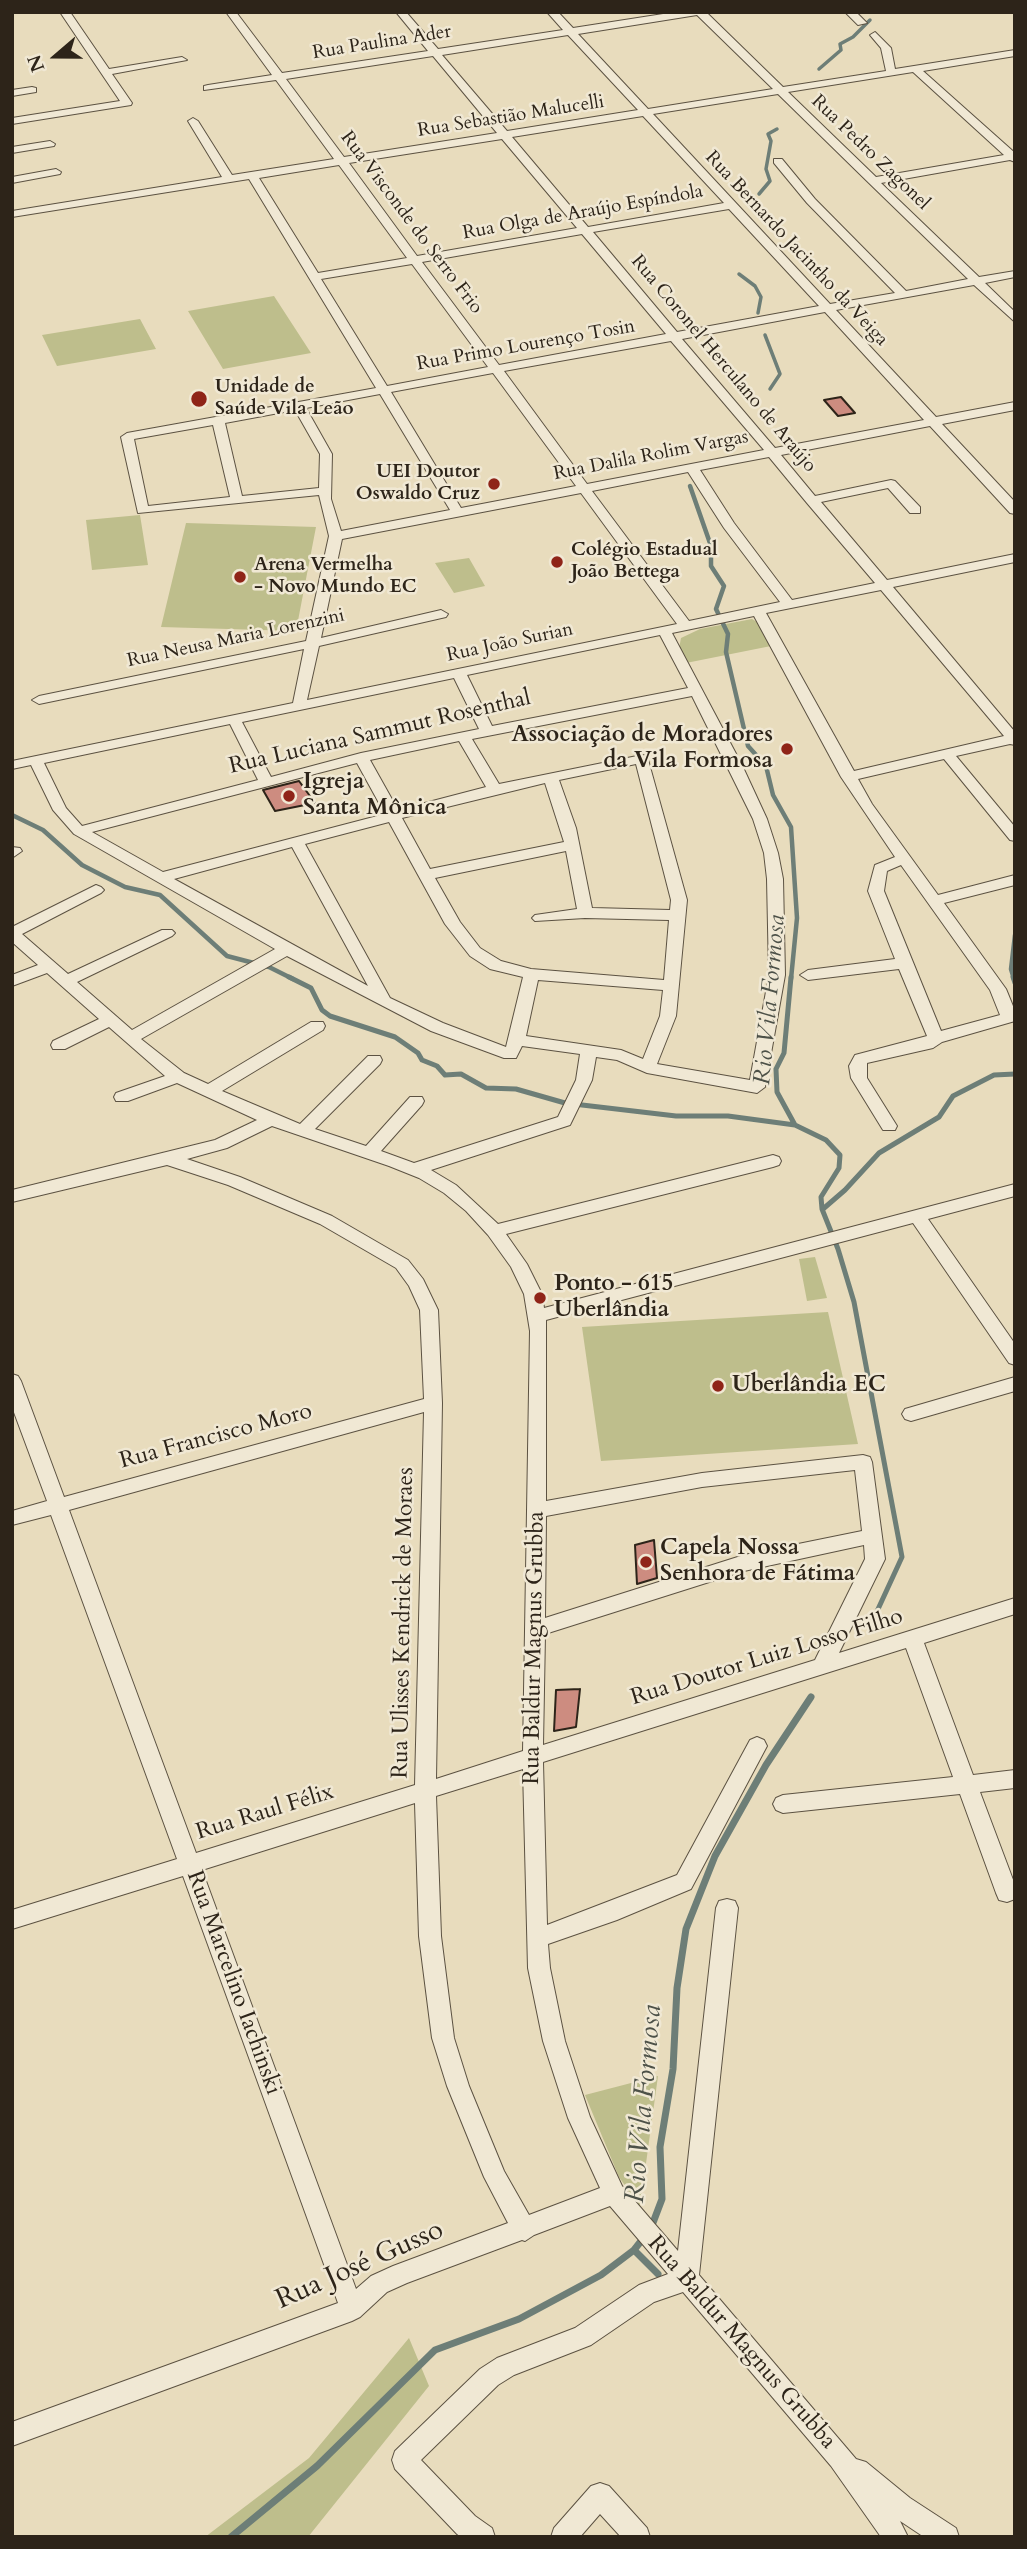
<!DOCTYPE html>
<meta charset="utf-8">
<style>
body{margin:0}
#map{position:relative;width:1027px;height:2549px;overflow:hidden;background:#e8dcbd;font-family:Cardo,serif}
canvas{display:block}
.frame{position:absolute;inset:0;border:14px solid #2d2419;pointer-events:none}
.north{position:absolute;left:21px;top:21px;width:70px;height:70px;-webkit-text-stroke:5px #f0e8d4;paint-order:stroke;rotate:250deg;font-size:19px;font-weight:700;line-height:28px;text-align:center;color:#2d2419}
.north::after{content:'';display:block;margin:auto;width:24px;height:32px;background:#2d2419;clip-path:polygon(50% 0,100% 100%,50% 72%,0 100%)}
</style>
<div id="map">
<canvas width="1027" height="2549"></canvas>
<div class="frame"></div>
<div class="north">N</div>
</div>
<script>
const ctx = document.querySelector('canvas').getContext('2d');
ctx.lineJoin = 'round';
function fill(path, color) { ctx.fillStyle = color; ctx.fill(path, 'evenodd'); }
const toPath = rows => new Path2D(rows.map(r => 'M' + r).join(''));
function stroke(path, color, width, dash) { ctx.strokeStyle = color; ctx.lineWidth = width; ctx.lineCap = dash ? 'butt' : 'round'; ctx.setLineDash(dash || []); ctx.stroke(path); }
function label(font, color, halo, rows, align = 'center') {
  ctx.font = font + ' Cardo,serif'; ctx.lineWidth = 5; ctx.setLineDash([]); ctx.textBaseline = 'middle'; ctx.strokeStyle = halo; ctx.fillStyle = color; for (const [text, x, y, turn = 0] of rows) {
    ctx.save(); ctx.translate(x, y); ctx.rotate((+turn || 0) * Math.PI / 180); ctx.textAlign = isNaN(turn) ? turn : align; if (halo) ctx.strokeText(text, 0, 0); ctx.fillText(text, 0, 0); ctx.restore();
  }
}
fill(toPath([
 [274,296,311,353,223,369,188,311],
 [140,319,156,349,57,366,42,335],
 [140,515,148,565,92,570,86,520],
 [186,523,316,527,296,631,161,627],
 [469,558,485,586,454,593,435,563],
 [752,619,757,622,771,646,686,663,679,649,681,638,700,629],
 [815,1257,827,1298,807,1301,799,1259],
 [828,1312,858,1444,601,1461,582,1327],
 [658,2076,640,2207,619,2177,585,2095],
 [409,2338,429,2386,308,2537,205,2537,309,2458]
]), '#bebe8c');
stroke(toPath([
 [819,69,841,50,840,44,853,37,870,20],
 [759,194,770,181,766,169,771,141,768,134,777,129],
 [739,274,755,286,761,297,758,313],
 [765,335,780,374,770,389]
]), '#6d7e77', 3.5);
stroke(toPath([
 [690,486,711,546,711,566,724,586,716,609,728,634,726,652,748,746,766,766,773,795,791,827,797,918,791,979],
 [12,815,43,830,82,865,125,887,160,895,227,956,269,967,293,979],
 [1014,979,1011,969,1015,935]
]), '#6d7e77', 4.5);
stroke(toPath([
 [289,977,311,988,322,1010,330,1016,395,1037,418,1053,422,1060,437,1066,445,1075,461,1074,486,1088,516,1089,565,1103,676,1116,728,1116,795,1125],
 [791,977,784,1053,776,1069,777,1092,795,1125,826,1140,840,1155,839,1168,821,1197,822,1209,838,1249,854,1302,902,1557,873,1620],
 [1013,977,1015,983],
 [823,1209,845,1190,879,1153,939,1117,953,1096,994,1075,1015,1074]
]), '#6d7e77', 5);
stroke(toPath([
 [651,2228,662,2199,660,2147,673,2069,677,1988,686,1929,715,1856,766,1765,811,1697],
 [634,2250,658,2274],
 [231,2537,317,2466,435,2350,519,2319,601,2275,634,2250,645,2236]
]), '#6d7e77', 7);
const building = toPath([
 [841,397,855,413,838,416,824,400,841,397],
 [299,781,315,803,275,811,263,790,299,781],
 [654,1540,657,1578,637,1584,635,1545,654,1540],
 [580,1689,576,1727,554,1731,556,1690,580,1689]
]);
fill(building, '#cd8c80');
stroke(building, '#2d2419', 2);
const minor = toPath([
 [60,12,70,12,109,69,182,57,187,60,112,74,132,103,131,105,12,124,12,118,120,101,60,12],
 [226,12,236,12,282,73,428,51,396,12,406,12,438,49,563,30,547,12,558,12,573,28,676,12,706,12,783,87,886,71,881,48,870,35,875,32,891,48,895,69,1015,50,1015,56,923,71,1015,153,1015,162,1010,160,881,183,979,277,1015,271,1015,277,985,283,1015,312,1015,322,974,285,836,310,936,417,1015,402,1015,410,942,424,1015,502,1015,514,1010,513,930,426,781,455,815,496,891,480,895,481,920,507,920,513,910,513,888,488,821,502,887,580,1015,554,1015,562,893,587,1015,732,1015,745,1010,744,956,756,1015,827,1015,841,1010,840,944,759,858,779,872,804,938,895,1015,875,1015,885,944,903,1006,989,1015,1011,1015,1021,942,1042,933,1048,867,1063,867,1078,897,1126,895,1130,883,1130,851,1078,849,1066,855,1055,927,1036,899,969,808,980,800,975,808,970,895,959,868,891,875,865,895,857,841,777,754,616,672,633,742,765,767,819,778,853,783,879,785,975,765,1087,757,1093,647,1073,617,1060,596,1057,592,1080,570,1125,431,1170,456,1185,498,1224,773,1155,779,1157,781,1161,779,1165,773,1167,506,1234,527,1264,542,1294,544,1308,1015,1184,1015,1196,928,1219,1015,1344,1015,1365,1009,1363,913,1223,546,1320,546,1501,702,1473,863,1455,870,1457,872,1462,885,1559,839,1653,1015,1598,1015,1614,924,1643,973,1775,1015,1770,1015,1788,980,1792,1015,1885,1015,1899,1007,1902,999,1900,996,1893,960,1794,783,1813,776,1810,773,1804,776,1798,783,1795,953,1777,906,1648,543,1762,547,1925,677,1875,750,1740,757,1737,764,1740,767,1746,691,1889,617,1920,548,1944,550,1968,565,2041,590,2117,622,2186,678,2251,716,1908,719,1901,727,1899,735,1901,738,1908,699,2275,856,2459,866,2462,910,2498,956,2528,959,2537,924,2537,900,2521,908,2537,881,2537,831,2466,683,2292,654,2302,591,2345,514,2375,498,2385,421,2460,475,2516,492,2528,495,2537,461,2537,457,2534,395,2469,392,2460,395,2451,480,2369,497,2358,575,2328,639,2285,668,2274,610,2206,534,2235,525,2241,522,2240,407,2283,387,2292,360,2317,352,2321,12,2446,12,2422,338,2303,183,1876,12,1929,12,1910,177,1859,51,1515,12,1525,12,1511,47,1501,12,1407,12,1374,18,1376,21,1381,64,1497,424,1399,420,1310,409,1286,396,1268,320,1224,228,1185,167,1165,12,1202,12,1190,215,1140,257,1120,177,1083,128,1101,116,1101,114,1097,116,1093,165,1076,109,1027,65,1049,53,1049,51,1045,53,1041,99,1019,47,973,12,986,12,975,38,965,12,942,12,927,96,885,101,887,104,890,101,893,22,934,68,974,162,930,172,930,175,933,172,936,77,982,132,1030,275,949,74,834,53,810,31,765,12,769,12,761,293,703,304,649,39,704,32,700,39,696,306,641,329,536,319,495,138,513,121,437,127,433,376,388,249,179,12,217,12,211,222,177,188,121,193,118,198,121,232,175,334,159,276,80,204,90,204,86,208,85,272,75,226,12],
 [697,15,773,89,648,109,578,34,697,15],
 [568,35,638,110,507,131,442,55,568,35],
 [433,56,497,133,344,157,286,79,433,56],
 [913,72,1004,155,876,177,788,92,913,72],
 [778,94,869,183,968,279,906,291,815,199,782,159,774,159,774,163,807,203,895,293,830,304,653,114,778,94],
 [643,116,724,203,588,227,512,137,643,116],
 [502,139,577,228,417,256,349,163,502,139],
 [339,165,407,258,318,273,259,178,339,165],
 [729,209,819,306,677,332,593,232,729,209],
 [582,234,666,334,499,365,422,262,582,234],
 [412,264,488,367,387,386,321,279,412,264],
 [825,312,924,420,775,448,682,339,825,312],
 [671,341,764,450,587,484,504,371,671,341],
 [493,373,576,486,461,508,391,392,493,373],
 [380,394,450,510,341,531,331,499,332,454,306,408,380,394],
 [295,410,320,454,319,488,242,496,225,423,295,410],
 [213,425,230,497,148,506,134,439,213,425],
 [769,457,807,503,875,583,792,600,734,523,700,470,769,457],
 [688,472,724,528,780,602,689,621,592,491,688,472],
 [581,493,677,624,307,700,319,646,446,617,448,614,441,610,321,638,342,539,581,493],
 [881,590,1004,736,854,771,766,613,881,590],
 [660,635,688,688,492,726,467,675,660,635],
 [454,678,479,729,361,753,271,777,242,722,454,678],
 [692,696,753,819,764,853,767,879,769,975,750,1080,657,1064,676,1016,687,900,647,756,642,755,499,784,472,739,692,696],
 [230,724,258,780,82,826,66,808,44,763,230,724],
 [459,741,486,787,398,810,370,760,459,741],
 [357,763,385,814,163,872,92,832,357,763],
 [636,764,671,900,670,910,592,908,576,828,559,780,636,764],
 [545,783,564,842,430,869,402,818,545,783],
 [389,822,445,924,470,956,490,969,523,977,506,1047,443,1023,390,998,305,844,389,822],
 [292,847,368,986,174,879,292,847],
 [566,851,577,909,535,915,532,918,535,921,585,918,669,920,664,980,531,969,501,961,480,948,460,922,435,878,566,851],
 [901,865,990,990,1000,1015,941,1031,884,891,887,871,901,865],
 [287,956,431,1031,504,1058,516,1058,522,1046,580,1054,576,1080,558,1117,414,1163,381,1151,422,1105,424,1101,422,1097,410,1097,366,1146,315,1129,380,1064,382,1060,380,1056,368,1056,300,1124,222,1091,323,1030,325,1026,323,1022,311,1022,208,1084,184,1073,141,1039,287,956],
 [538,980,663,990,660,1016,643,1059,621,1050,526,1036,538,980],
 [272,1126,389,1166,419,1178,444,1193,466,1211,488,1235,511,1267,524,1294,530,1331,523,1751,436,1779,442,1403,438,1310,423,1279,408,1260,332,1216,240,1177,187,1159,227,1148,272,1126],
 [424,1412,415,1785,196,1853,69,1510,424,1412],
 [855,1470,862,1531,744,1555,545,1618,546,1516,702,1487,855,1470],
 [864,1545,865,1559,815,1660,543,1745,545,1634,744,1571,864,1545],
 [523,1769,528,1968,543,2041,568,2118,600,2188,529,2215,504,2171,469,2086,454,2038,441,1936,436,1796,523,1769],
 [415,1803,419,1936,432,2038,447,2086,484,2177,508,2223,393,2266,371,2276,356,2289,202,1870,415,1803],
 [845,12,856,12,867,23,858,25,845,12],
 [32,87,36,88,36,92,12,96,12,90,32,87],
 [50,141,55,144,54,146,12,153,12,147,50,141],
 [56,169,61,172,60,174,12,183,12,177,56,169],
 [12,847,20,848,22,851,12,858,12,847],
 [1015,1377,1015,1391,911,1421,905,1419,902,1414,905,1409,1015,1377],
 [600,2483,609,2486,647,2528,650,2537,621,2537,600,2514,580,2537,551,2537,554,2528,591,2486,600,2483]
]);
stroke(minor, '#5c5242', 2);
fill(minor, '#f0e8d4');
for (const [x, y, r, color] of [
 [199,399,9,"#8f2418"],
 [494,484,7,"#8f2418"],
 [557,562,7,"#8f2418"],
 [240,577,7,"#8f2418"],
 [787,749,7,"#8f2418"],
 [289,796,7,"#8f2418"],
 [540,1298,7,"#8f2418"],
 [718,1386,7,"#8f2418"],
 [646,1562,7,"#8f2418"]
]) { const dot = new Path2D(); dot.arc(x, y, r, 0, 2 * Math.PI); ctx.fillStyle = color; ctx.fill(dot); stroke(dot, '#f0e8d4', 2.5); }
label('19px', '#2d2419', '#f0e8d4', [
 ["Rua Paulina Ader",382,43,-9],
 ["Rua Sebastião Malucelli",511,117,-9],
 ["Rua Pedro Zagonel",870,153,44],
 ["Rua Olga de Araújo Espíndola",583,213,-10],
 ["Rua Visconde do Serro Frio",411,223,53],
 ["Rua Bernardo Jacintho da Veiga",796,249,47],
 ["Rua Primo Lourenço Tosin",526,346,-10],
 ["Rua Coronel Herculano de Araújo",723,364,50],
 ["Rua Dalila Rolim Vargas",651,456,-11],
 ["Rua Neusa Maria Lorenzini",236,639,-12],
 ["Rua João Surian",510,643,-12]
]);
label('bold 19px', '#2d2419', '#f0e8d4', [
 ["Unidade de",215,388],
 ["Saúde Vila Leão",215,410],
 ["UEI Doutor",480,473,"right"],
 ["Oswaldo Cruz",480,495,"right"],
 ["Colégio Estadual",571,551],
 ["João Bettega",571,573],
 ["Arena Vermelha",254,566],
 ["- Novo Mundo EC",254,588]
], 'left');
label('23px', '#2d2419', '#f0e8d4', [
 ["Rua Luciana Sammut Rosenthal",380,733,-13],
 ["Rua Francisco Moro",216,1437,-15],
 ["Rua Ulisses Kendrick de Moraes",404,1623,-89],
 ["Rua Baldur Magnus Grubba",535,1648,-89],
 ["Rua Doutor Luiz Losso Filho",767,1658,-17],
 ["Rua Raul Félix",265,1813,-17],
 ["Rua Marcelino Iachinski",233,1983,70],
 ["Rua Baldur Magnus Grubba",741,2343,49]
]);
label('bold 23px', '#2d2419', '#f0e8d4', [
 ["Associação de Moradores",773,736,"right"],
 ["da Vila Formosa",773,762,"right"],
 ["Igreja",303,783],
 ["Santa Mônica",303,809],
 ["Ponto - 615",554,1285],
 ["Uberlândia",554,1311],
 ["Uberlândia EC",732,1386],
 ["Capela Nossa",660,1549],
 ["Senhora de Fátima",660,1575]
], 'left');
label('italic 24px', '#4d5148', '#f0e8d4', [
 ["Rio Vila Formosa",771,1000,-85]
]);
label('italic 28px', '#4d5148', '#f0e8d4', [
 ["Rio Vila Formosa",645,2104,-85]
]);
label('28px', '#2d2419', '#f0e8d4', [
 ["Rua José Gusso",360,2266,-24]
]);
</script>
